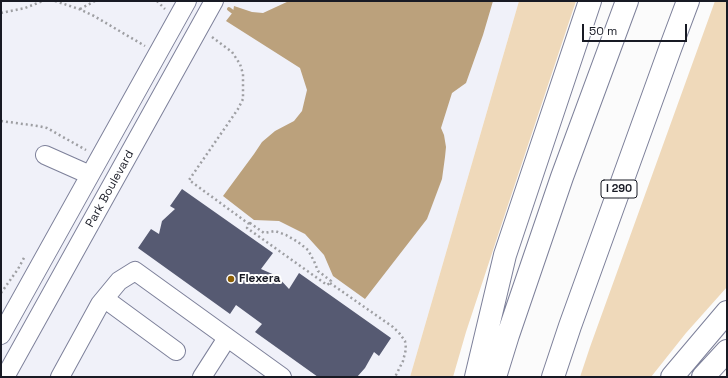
<!DOCTYPE html>
<style>
body{margin:0}
#map{position:relative;width:728px;height:378px;overflow:hidden;background:#fbfbfb;font-family:"Space Grotesk",sans-serif}
canvas{display:block}
.frame{position:absolute;inset:0;border:2px solid #181a24;pointer-events:none}
.scale{position:absolute;left:582px;top:24px;width:105px;height:18px;box-sizing:border-box;border:2px solid #181a24;border-top:0;padding-left:5px;font-size:12px;line-height:14px;white-space:nowrap;color:#181a24;-webkit-text-stroke:3px #fff;paint-order:stroke}
</style>
<div id="map">
<canvas width="728" height="378"></canvas>
<div class="frame"></div>
<div class="scale">50 m</div>
</div>
<script>
const ctx = document.querySelector('canvas').getContext('2d');
ctx.lineJoin = 'round';
function fill(path, color) { ctx.fillStyle = color; ctx.fill(path, 'evenodd'); }
const toPath = rows => new Path2D(rows.map(r => 'M' + r).join(''));
function stroke(path, color, width, dash) { ctx.strokeStyle = color; ctx.lineWidth = width; ctx.lineCap = dash ? 'butt' : 'round'; ctx.setLineDash(dash || []); ctx.stroke(path); }
function label(font, color, halo, rows, align = 'center') {
  ctx.font = font + ' "Space Grotesk",sans-serif'; ctx.lineWidth = 4; ctx.setLineDash([]); ctx.textBaseline = 'middle'; ctx.strokeStyle = halo; ctx.fillStyle = color; for (const [text, x, y, turn = 0] of rows) {
    ctx.save(); ctx.translate(x, y); ctx.rotate((+turn || 0) * Math.PI / 180); ctx.textAlign = isNaN(turn) ? turn : align; if (halo) ctx.strokeText(text, 0, 0); ctx.fillText(text, 0, 0); ctx.restore();
  }
}
fill(toPath([
 [1,1,519,1,410,377,1,377]
]), '#f0f1f9');
fill(toPath([
 [519,1,576,1,501,226,466,332,453,377,410,377],
 [715,1,727,1,727,287,686,333,651,377,580,377,590,347]
]), '#efd9ba');
fill(toPath([
 [289,1,493,1,483,35,466,83,452,93,441,128,444,135,446,147,445,157,442,179,427,219,365,299,333,276,324,255,305,234,279,221,254,220,223,196,254,154,262,142,275,131,294,121,302,111,307,90,300,68,226,21,233,12,234,6,252,12,263,13]
]), '#bba17c');
stroke(toPath([
 [229,9,233,12]
]), '#bba17c', 4);
fill(toPath([
 [182,189,273,253,261,269,277,276,289,289,299,273,391,338,379,356,374,352,365,368,357,377,318,377,255,332,262,324,236,305,230,314,138,248,151,229,159,234,162,221,175,209,170,206]
]), '#565a72');
const minor = toPath([
 [45,155,90,175],
 [105,299,176,351],
 [1,335,187,1],
 [5,377,214,1],
 [60,377,100,304,119,281,135,271,282,377],
 [202,377,227,338]
]);
const highway = toPath([
 [476,377,505,255,590,1],
 [495,377,508,335,562,177,627,1],
 [553,377,570,326,670,49,688,1],
 [672,377,727,312],
 [703,377,727,351]
]);
stroke(minor, '#7d809a', 20);
stroke(highway, '#7d809a', 24);
stroke(toPath([
 [55,1,79,9,94,16,145,46],
 [157,1,165,9],
 [80,9,95,1],
 [1,13,25,8,43,1],
 [212,37,232,52,240,64,243,74,243,99,238,109,189,180,249,224,247,228,327,285,330,283,331,281,318,271,314,261,308,250,298,242,286,235,275,231,264,233,250,223,249,224],
 [1,121,38,126,47,128,86,150],
 [330,283,393,327,400,334,405,341,406,349,403,361,395,377],
 [1,293,18,269,25,256]
]), '#9e9fa3', 2.5, [2, 3]);
stroke(minor, '#fff', 18);
stroke(highway, '#fff', 22);
for (const [x, y, r, color] of [
 [231,279,4,"#8d5f05"]
]) { const dot = new Path2D(); dot.arc(x, y, r, 0, 2 * Math.PI); ctx.fillStyle = color; ctx.fill(dot); stroke(dot, '#fff', 1.5); }
for (const [x, y, w] of [
 [619,189,36]
]) { const box = new Path2D(); box.roundRect(x - w / 2, y - 9, w, 18, 3); ctx.fillStyle = '#fff'; ctx.fill(box); stroke(box, '#181a24', 1); }
label('bold 11px', '#181a24', null, [
 ["I 290",619,189]
]);
label('12px', '#181a24', '#fff', [
 ["Park Boulevard",110,189,-61]
]);
label('bold 12px', '#181a24', '#fff', [
 ["Flexera",239,279]
], 'left');
</script>
